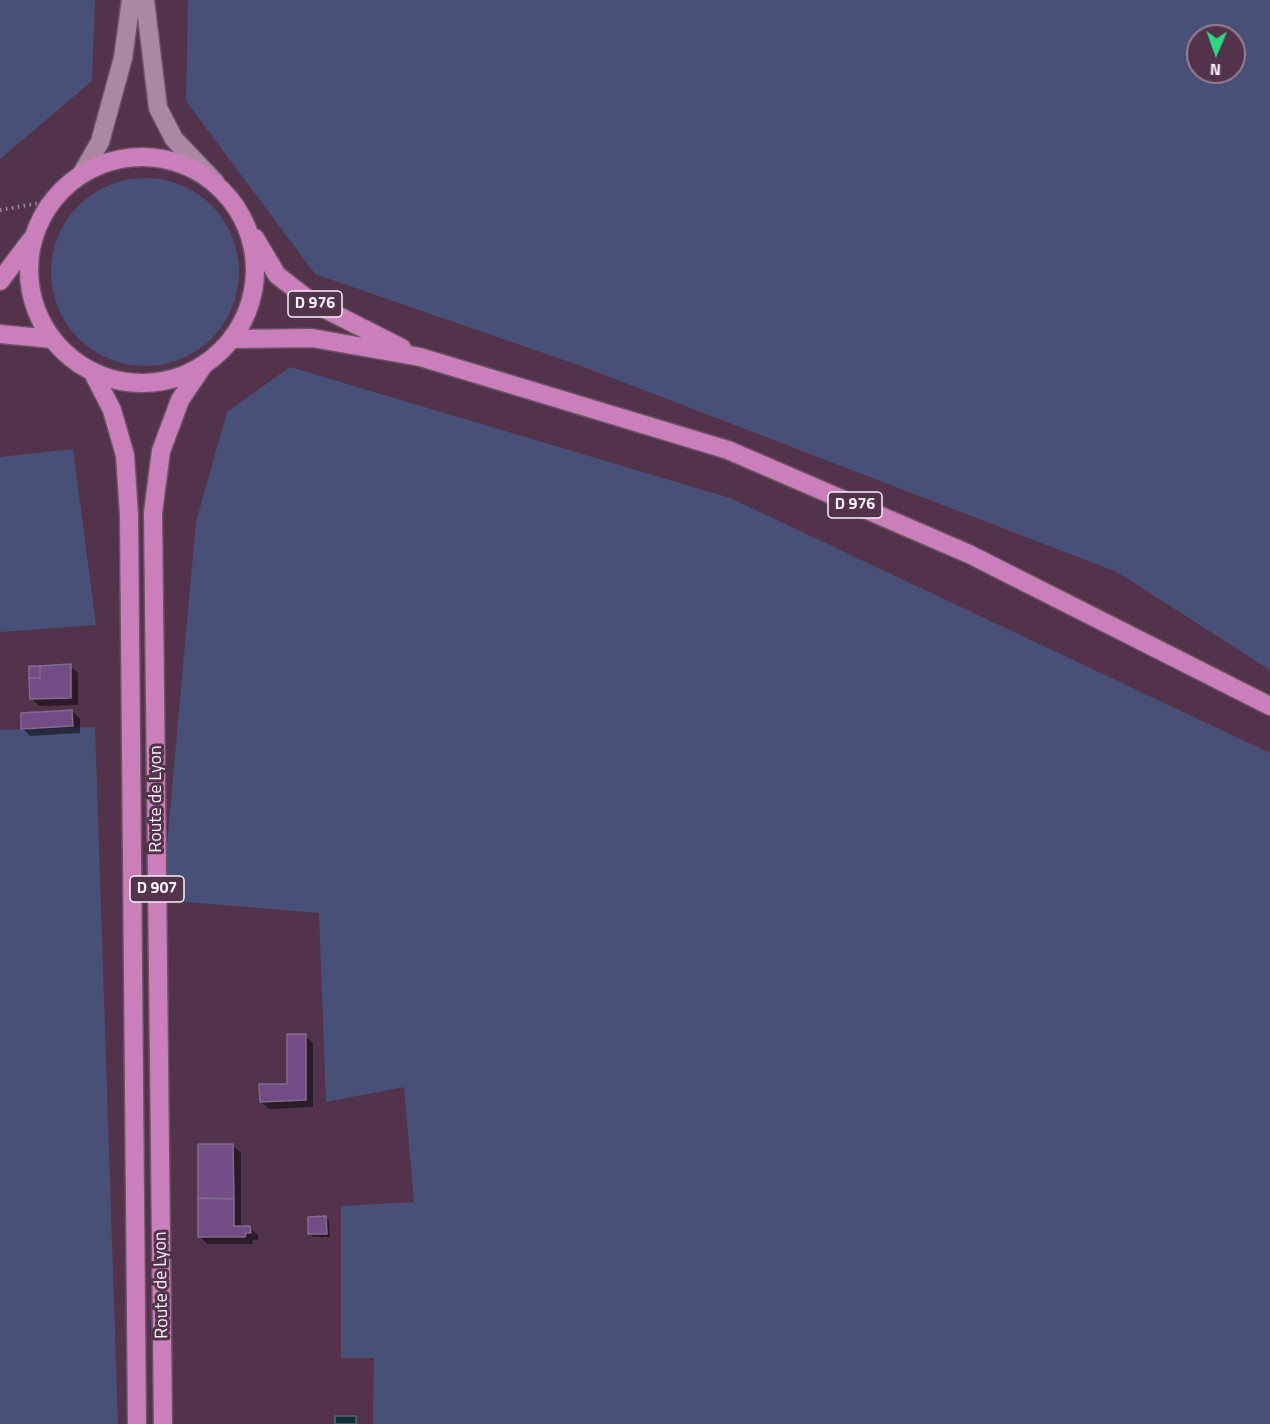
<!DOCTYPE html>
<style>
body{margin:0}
#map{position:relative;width:1270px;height:1424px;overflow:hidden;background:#53334c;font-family:"Titillium Web",sans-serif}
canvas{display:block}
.north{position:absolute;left:1186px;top:24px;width:60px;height:60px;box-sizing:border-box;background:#53334c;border:2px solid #977f91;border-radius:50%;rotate:182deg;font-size:16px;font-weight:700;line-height:24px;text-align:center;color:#fcf0f9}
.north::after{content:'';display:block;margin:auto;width:21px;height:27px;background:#30d882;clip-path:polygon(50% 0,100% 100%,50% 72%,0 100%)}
</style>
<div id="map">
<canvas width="1270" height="1424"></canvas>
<div class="north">N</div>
</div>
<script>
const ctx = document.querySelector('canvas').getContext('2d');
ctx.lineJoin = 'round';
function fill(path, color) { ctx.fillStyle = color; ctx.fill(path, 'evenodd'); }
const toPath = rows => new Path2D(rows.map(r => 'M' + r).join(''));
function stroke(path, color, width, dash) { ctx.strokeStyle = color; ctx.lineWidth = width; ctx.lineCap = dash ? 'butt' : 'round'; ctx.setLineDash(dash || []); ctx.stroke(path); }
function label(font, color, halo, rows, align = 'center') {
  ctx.font = font + ' "Titillium Web",sans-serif'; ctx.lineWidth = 6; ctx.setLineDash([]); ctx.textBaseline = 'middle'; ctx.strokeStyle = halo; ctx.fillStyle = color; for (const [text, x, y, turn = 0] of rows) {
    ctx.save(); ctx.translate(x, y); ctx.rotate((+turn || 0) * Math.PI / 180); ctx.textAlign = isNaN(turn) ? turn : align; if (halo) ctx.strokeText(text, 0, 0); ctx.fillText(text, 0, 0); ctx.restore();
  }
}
fill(toPath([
 [0,0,95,0,92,81,0,159],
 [188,0,1270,0,1270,670,1117,572,584,367,315,274,186,101],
 [1198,36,1234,36,1234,72,1198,72],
 '51 272a94 94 0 1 1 188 0a94 94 0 1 1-188 0Z',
 [290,367,730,498,1270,753,1270,1424,373,1424,374,1358,341,1358,341,1206,414,1202,404,1087,326,1102,319,913,162,900,196,522,227,412],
 [73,449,96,625,0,632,0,457],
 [95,727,118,1424,0,1424,0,730]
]), '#495077');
const water = toPath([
 [335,1416,356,1416,356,1424,335,1424,335,1416]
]);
fill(water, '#0d2e36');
stroke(water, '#556870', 1.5);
fill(toPath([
 [70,666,78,673,78,705,39,706,31,698],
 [72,711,80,719,80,733,30,736,22,728],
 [305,1036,313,1043,313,1107,269,1109,261,1102,289,1085],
 [233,1146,241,1153,241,1228,250,1228,258,1235,258,1240,253,1240,252,1244,207,1244,200,1236],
 [326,1217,329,1221,330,1237,313,1237,310,1234]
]), '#0007');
const building = toPath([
 [71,664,71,698,30,699,29,678,40,678,40,666,71,664],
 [29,666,40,666,40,678,29,678,29,666],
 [72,710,73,726,21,729,21,713,72,710],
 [287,1034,306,1034,306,1100,260,1102,259,1084,287,1084,287,1034],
 [198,1144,233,1144,234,1199,198,1198,198,1144],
 [198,1198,234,1199,234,1226,250,1226,251,1233,246,1233,245,1237,198,1237,198,1198],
 [326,1216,327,1234,308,1234,308,1217,326,1216]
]);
fill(building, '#734b85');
stroke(building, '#836b8f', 1.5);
const minor = toPath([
 [145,0,158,108,174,139,215,182],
 [82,173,100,142,123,58,131,0]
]);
const major = toPath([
 '29 270a113 113 0 1 1 226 0a113 113 0 1 1-226 0Z',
 [255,238,277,275,313,303,402,348],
 [0,281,31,240],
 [0,334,52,339],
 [233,339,312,338,420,357,728,450,969,554,1270,706],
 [93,373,112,410,125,455,129,515,137,1424],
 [163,1424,153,513,161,451,180,400,203,366]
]);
stroke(minor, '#6b5266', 21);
stroke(major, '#6b5266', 21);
stroke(toPath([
 [0,210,51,201]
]), '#9d8698', 4, [1.5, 4.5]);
stroke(minor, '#ac87a3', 18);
stroke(major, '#ca7fba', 18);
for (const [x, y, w] of [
 [315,304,54],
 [855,505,54],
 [157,889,54]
]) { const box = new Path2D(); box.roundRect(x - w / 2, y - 13, w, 26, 4.5); ctx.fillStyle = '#53334c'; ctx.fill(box); stroke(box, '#fcf0f9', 1.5); }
label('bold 16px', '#fcf0f9', null, [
 ["D 976",315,304],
 ["D 976",855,505],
 ["D 907",157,889]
]);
label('18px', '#fcf0f9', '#53334c', [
 ["Route de Lyon",157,799,-90],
 ["Route de Lyon",162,1285,-91]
]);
</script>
